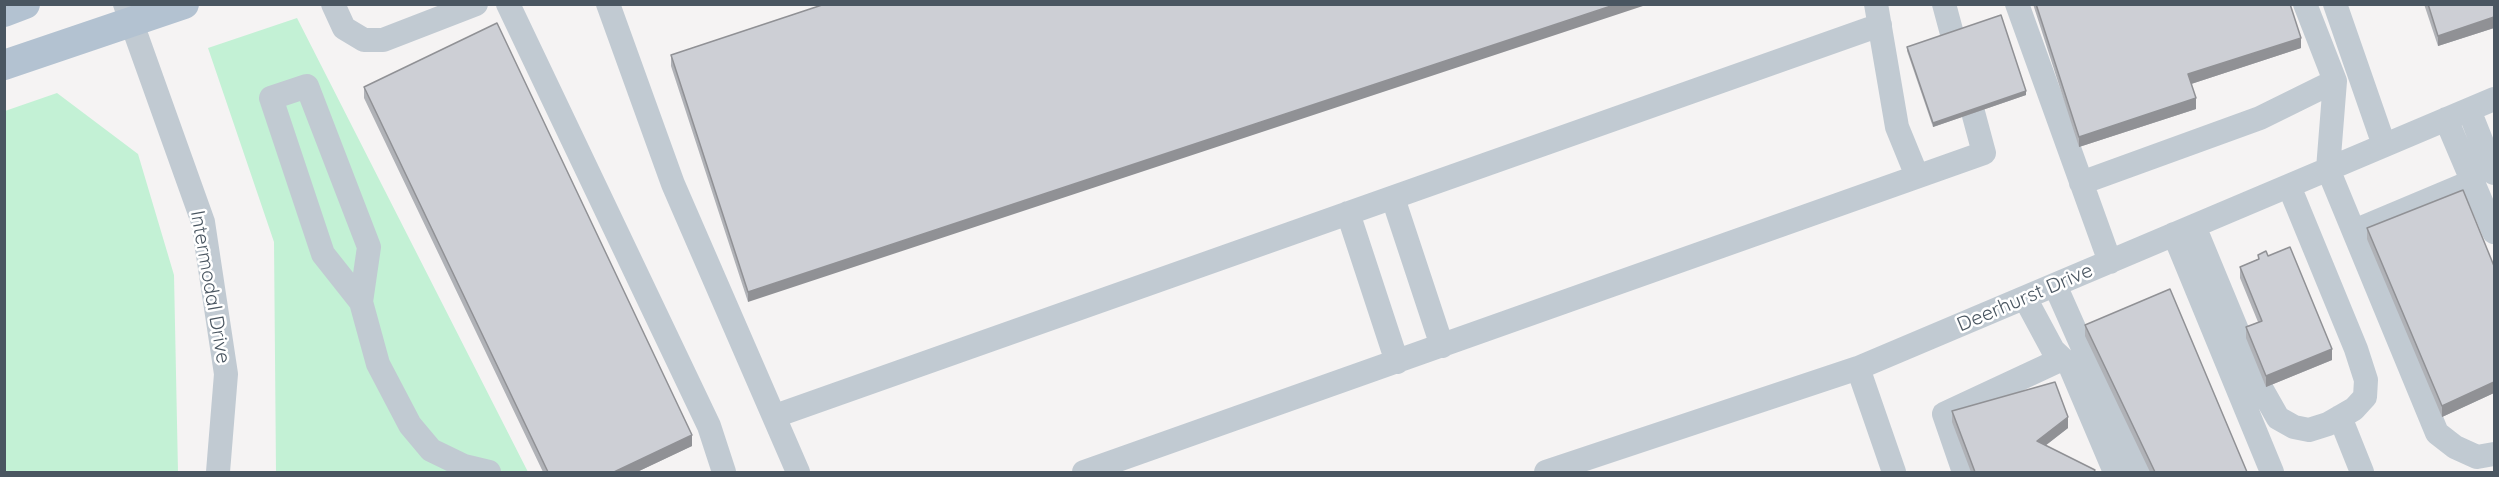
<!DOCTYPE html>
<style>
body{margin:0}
#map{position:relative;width:2499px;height:477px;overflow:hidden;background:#f5f3f3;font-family:Quicksand,sans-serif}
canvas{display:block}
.frame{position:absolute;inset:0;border:6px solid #4a5661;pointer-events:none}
</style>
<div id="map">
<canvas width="2499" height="477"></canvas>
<div class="frame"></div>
</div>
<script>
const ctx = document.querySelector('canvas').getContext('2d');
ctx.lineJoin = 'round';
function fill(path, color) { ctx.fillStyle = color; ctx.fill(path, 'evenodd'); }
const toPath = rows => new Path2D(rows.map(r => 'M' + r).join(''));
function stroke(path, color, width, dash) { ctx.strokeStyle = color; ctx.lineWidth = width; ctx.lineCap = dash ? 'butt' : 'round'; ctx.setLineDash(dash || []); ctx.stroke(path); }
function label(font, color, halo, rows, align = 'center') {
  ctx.font = font + ' Quicksand,sans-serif'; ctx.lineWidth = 5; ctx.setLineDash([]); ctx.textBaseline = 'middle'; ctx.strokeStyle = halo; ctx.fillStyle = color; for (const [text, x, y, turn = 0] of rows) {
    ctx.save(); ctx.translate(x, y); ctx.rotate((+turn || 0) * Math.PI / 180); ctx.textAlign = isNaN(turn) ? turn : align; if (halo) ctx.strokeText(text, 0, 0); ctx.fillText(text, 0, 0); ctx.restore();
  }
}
fill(toPath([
 [297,18,528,472,276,472,274,242,208,48],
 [57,93,138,154,174,275,178,472,5,472,5,111]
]), '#c3f1d5');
stroke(toPath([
 [125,4,203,222,226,374,218,472],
 [333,4,344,28,364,40,383,40,476,4],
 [508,4,709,426,724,472],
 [608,4,673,184,798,472],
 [1876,4,1897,127,1917,176],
 [2017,4,2110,262],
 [2305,4,2335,81,2328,169,2437,433,2455,447,2477,457,2494,454],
 [2335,4,2384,145],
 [2469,110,2494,173],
 [2446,119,2494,232],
 [2081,183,2260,118,2335,81],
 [1393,198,1442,346],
 [1348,213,1397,362],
 [2194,226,2261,388,2278,418,2294,427,2309,430,2328,424,2354,409,2365,397,2366,380,2356,349,2289,186],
 [2354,231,2473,181],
 [2174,234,2272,472],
 [2055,285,2138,472],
 [2025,298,2053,350,2070,366,2115,472],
 [361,302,369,247,307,86,271,98,323,254,361,302,378,364,410,425,431,450,464,466,465,472],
 [1858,368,1894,472],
 [775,416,1880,25],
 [2340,417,2362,472],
 [464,466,489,472],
 [1084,472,1984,153,1944,4],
 [1546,472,1858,368,2494,99],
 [1964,472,1944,414,2062,359]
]), '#c1cad2', 24);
stroke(toPath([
 [4,12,25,4],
 [4,65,184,4]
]), '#b3c2d1', 30);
fill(toPath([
 [825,4,748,302,671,66,671,55],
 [2033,4,2290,4,2301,48,2191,84,2196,109,2079,147],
 [2424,4,2494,4,2494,28,2438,46],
 [1907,47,2026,95,1933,127,1907,51],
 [364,87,692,446,637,472,543,472,364,98],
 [2367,228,2494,266,2494,393,2442,417,2367,239],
 [2258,255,2268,256,2332,360,2266,387,2246,338,2246,327,2258,322,2240,278,2240,267,2258,259],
 [2085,325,2247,472,2150,472,2085,336],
 [1952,411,2068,428,2045,446,2095,472,1971,472,1952,422]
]), '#b0b2b7');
fill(toPath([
 [1617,4,1649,4,748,302,748,292],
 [2494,17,2494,28,2438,46,2438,36],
 [2301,38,2301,48,2188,85,2188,74],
 [2026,91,2026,95,1933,127,1933,123],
 [2196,98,2196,109,2079,147,2079,137],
 [2332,349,2332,360,2266,387,2266,376],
 [2494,382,2494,393,2442,417,2442,406],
 [2068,417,2068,428,2037,452,2037,441],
 [692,435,692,446,637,472,614,472]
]), '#909195');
const building = toPath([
 [825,4,1617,4,748,292,671,55,825,4],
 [2036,4,2290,4,2301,38,2188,74,2196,98,2079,137,2036,4],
 [2428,4,2494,4,2494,17,2438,36,2428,4],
 [2001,15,2026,91,1933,123,1907,47,2001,15],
 [497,23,692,435,614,472,548,472,364,87,497,23],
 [2463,190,2494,266,2494,382,2442,406,2367,228,2463,190],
 [2290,247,2332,349,2266,376,2246,327,2262,321,2240,267,2259,259,2258,255,2266,251,2268,256,2290,247],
 [2170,289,2247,472,2155,472,2085,325,2170,289],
 [2055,382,2068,417,2037,441,2095,470,2094,472,1975,472,1952,411,2055,382]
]);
fill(building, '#cdcfd5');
stroke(building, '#909195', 1.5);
label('20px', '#4a5661', '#fff', [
 ["Intermodal Drive",210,287,80],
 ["Deerhurst Drive",2025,298,-23]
]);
</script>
